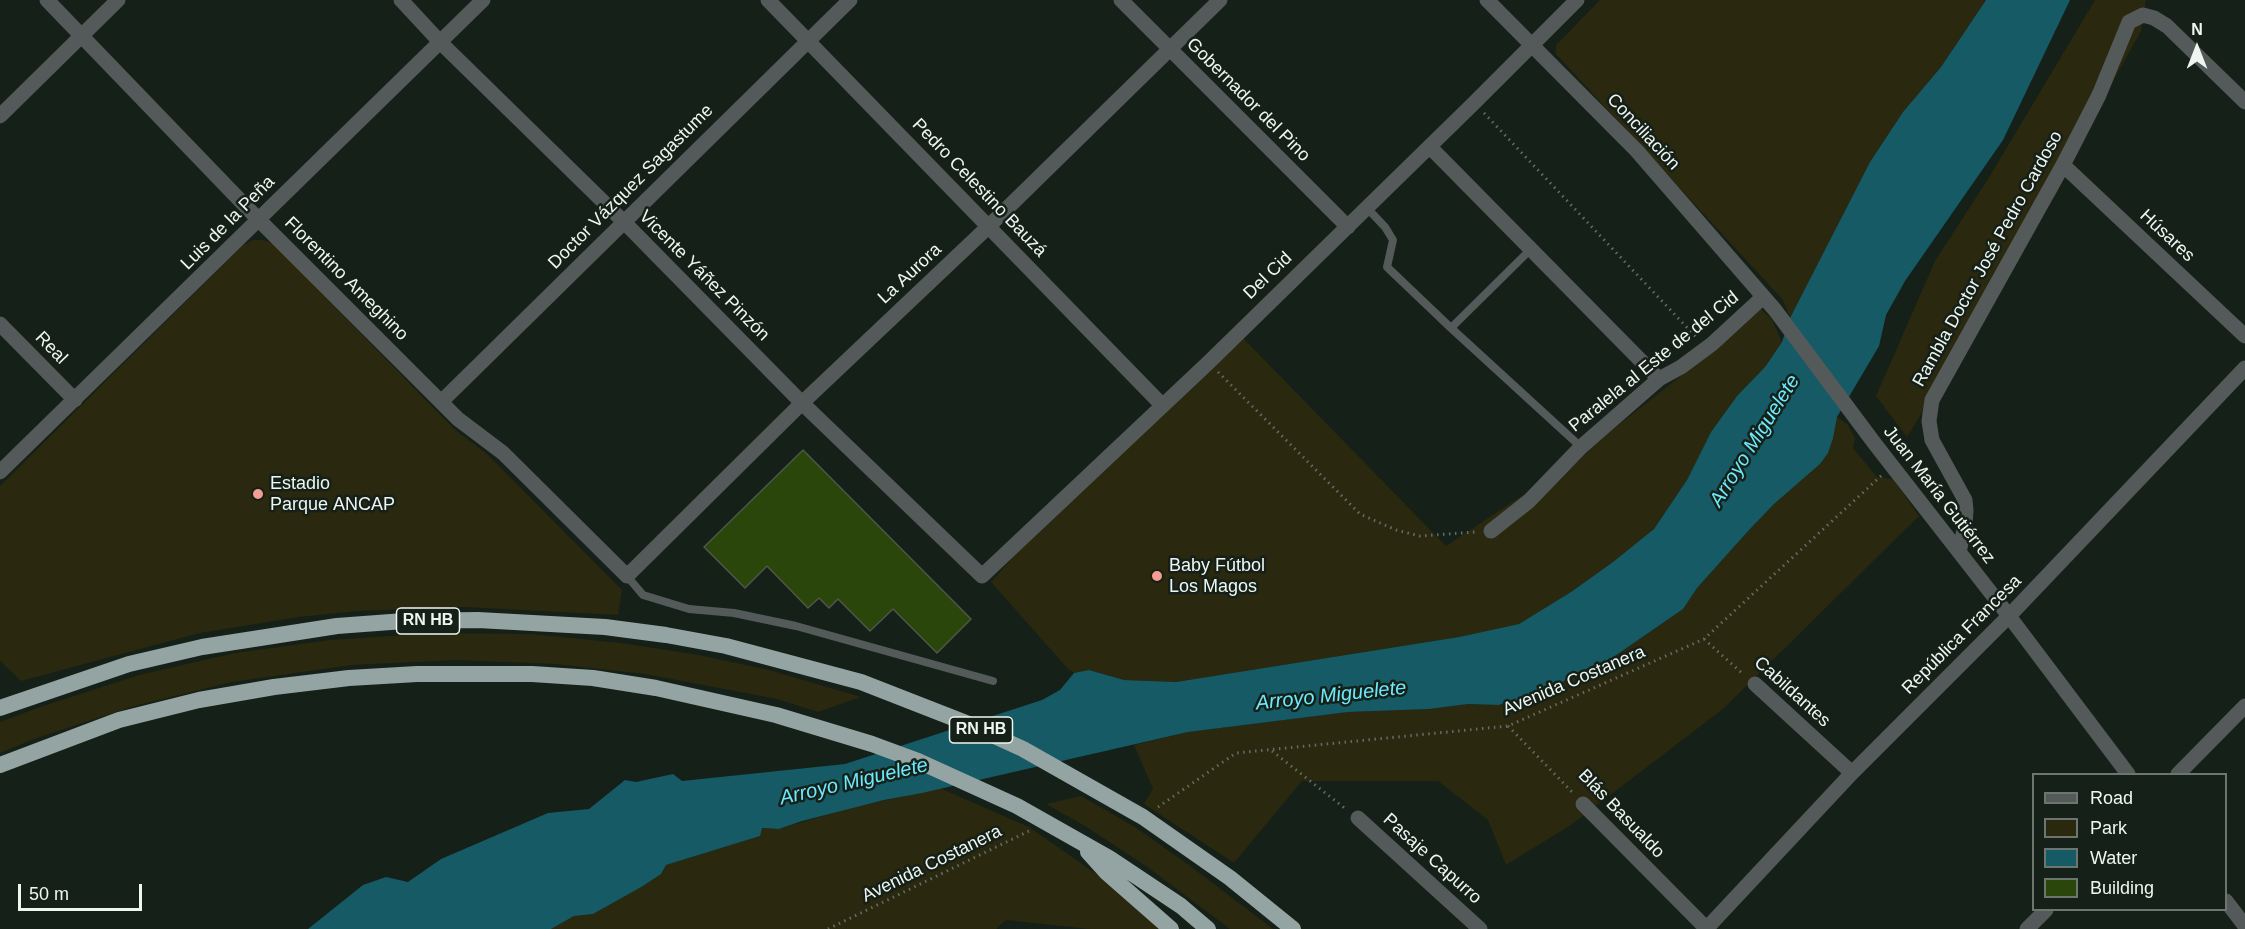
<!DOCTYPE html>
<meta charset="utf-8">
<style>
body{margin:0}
#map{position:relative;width:2245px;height:929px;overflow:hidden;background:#152019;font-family:Arial,sans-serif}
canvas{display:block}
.legend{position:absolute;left:2032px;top:773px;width:195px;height:138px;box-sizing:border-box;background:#152019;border:2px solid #6c766f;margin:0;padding:8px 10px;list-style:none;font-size:18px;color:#eff6f1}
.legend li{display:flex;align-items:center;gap:12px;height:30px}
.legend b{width:30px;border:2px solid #6c766f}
.north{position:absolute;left:2167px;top:18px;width:60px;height:60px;-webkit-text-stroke:4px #152019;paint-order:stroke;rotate:0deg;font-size:16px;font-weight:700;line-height:24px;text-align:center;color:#eff6f1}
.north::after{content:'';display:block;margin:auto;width:21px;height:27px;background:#eff6f1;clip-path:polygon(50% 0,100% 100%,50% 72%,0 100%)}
.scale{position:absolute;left:18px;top:884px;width:124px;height:27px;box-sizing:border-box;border:3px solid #eff6f1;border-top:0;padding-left:8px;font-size:18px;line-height:21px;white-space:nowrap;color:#eff6f1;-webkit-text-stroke:4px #152019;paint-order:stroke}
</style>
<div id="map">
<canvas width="2245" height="929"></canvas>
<ul class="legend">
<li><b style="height:8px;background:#535a59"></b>Road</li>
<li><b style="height:16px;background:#2a280e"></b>Park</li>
<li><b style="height:16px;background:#155a65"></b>Water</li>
<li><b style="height:16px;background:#2a460a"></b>Building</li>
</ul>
<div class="north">N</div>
<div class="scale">50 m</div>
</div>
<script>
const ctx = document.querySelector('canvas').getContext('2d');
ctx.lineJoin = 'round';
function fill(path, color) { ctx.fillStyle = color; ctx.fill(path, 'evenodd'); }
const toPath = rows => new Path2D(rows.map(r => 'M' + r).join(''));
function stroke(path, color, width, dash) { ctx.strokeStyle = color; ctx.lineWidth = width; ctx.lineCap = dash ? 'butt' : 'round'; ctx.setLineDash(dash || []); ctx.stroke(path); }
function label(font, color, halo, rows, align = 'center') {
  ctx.font = font + ' Arial,sans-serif'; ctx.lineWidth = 5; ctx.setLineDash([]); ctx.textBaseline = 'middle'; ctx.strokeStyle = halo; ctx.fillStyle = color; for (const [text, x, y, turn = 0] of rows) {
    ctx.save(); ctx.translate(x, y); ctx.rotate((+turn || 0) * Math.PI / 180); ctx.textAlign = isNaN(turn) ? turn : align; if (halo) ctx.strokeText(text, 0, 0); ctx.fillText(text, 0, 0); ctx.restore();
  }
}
fill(toPath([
 [1600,0,1986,0,1941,67,1903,112,1870,162,1790,318,1783,300,1556,54,1556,45],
 [2095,0,2146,0,2141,31,2083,135,2057,193,1907,437,1876,396,1935,261,1988,179],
 [253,240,264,240,274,244,454,429,487,454,622,590,618,615,465,607,357,611,299,617,200,633,21,681,0,661,0,486,243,245],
 [1760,308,1772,320,1782,342,1765,367,1737,396,1711,432,1687,480,1654,529,1613,562,1571,592,1519,624,1459,637,1176,682,1124,680,1089,670,1074,673,1068,669,991,582,1016,554,1242,337,1446,546,1565,467,1682,375],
 [1837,417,1847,424,1855,438,1853,448,1877,477,1893,479,1919,516,1723,709,1571,825,1506,865,1488,820,1438,781,1302,781,1234,863,1144,804,1153,789,1134,745,1188,732,1348,712,1429,709,1468,704,1499,705,1511,700,1529,702,1545,695,1572,675,1612,658,1683,609,1697,588,1749,530,1774,504,1820,464],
 [436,633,531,634,621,643,699,655,769,670,861,697,818,712,777,699,645,674,555,664,456,660,352,665,232,682,134,706,34,739,0,753,0,722,40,707,139,675,235,653,330,640],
 [940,788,1029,827,1105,880,1161,929,1090,929,1006,920,996,929,551,929,574,916,593,914,643,886,661,874,666,865,759,836,761,828,779,829,846,809],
 [1081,796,1135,827,1189,865,1273,929,1230,929,1146,866,1085,826,1046,804]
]), '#2a280e');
fill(toPath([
 [1986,0,2070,0,2003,140,1905,281,1886,315,1879,346,1837,417,1833,438,1828,453,1820,464,1774,504,1749,530,1697,588,1683,609,1612,658,1572,675,1545,695,1529,703,1511,700,1499,705,1468,704,1429,709,1348,712,1188,732,922,793,884,800,802,821,779,829,762,828,760,836,666,865,661,874,643,886,593,914,574,916,551,929,308,929,363,885,386,877,408,882,441,859,548,813,589,809,625,780,636,782,673,774,682,781,845,764,1042,700,1060,690,1074,673,1089,670,1124,680,1176,682,1459,637,1519,624,1571,592,1613,562,1654,529,1687,480,1711,432,1737,396,1765,367,1782,342,1790,318,1870,162,1903,112,1941,67]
]), '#155a65');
const building = toPath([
 [803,450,971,619,937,653,893,609,870,631,838,599,829,608,819,598,808,608,767,566,745,588,704,547,803,450]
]);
fill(building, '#2a460a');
stroke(building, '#4f564a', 1.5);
stroke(toPath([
 [1484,113,1696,337],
 [1218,372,1360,514,1396,530,1420,536,1475,532],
 [1704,639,1743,674],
 [1508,726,1574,794],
 [1272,751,1347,810],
 [1158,807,1236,753,1508,726,1704,639,1882,475],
 [828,929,1029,831]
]), '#636c66', 3, [1.5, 4.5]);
stroke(toPath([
 [1367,208,1385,227,1393,240,1387,267,1451,328,1581,447],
 [1451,328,1531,249],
 [627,576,643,595,689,609,734,613,796,626,993,681]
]), '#535a59', 8);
stroke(toPath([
 [47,0,259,220,458,419,503,453,627,576,802,403,989,226,1220,0],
 [401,0,440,42,624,222,802,403,982,576,1209,362,1474,103,1577,0],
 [768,0,1162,405],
 [1121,0,1348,227],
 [1487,0,1637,151,1775,310,1875,444,2009,616,2128,774],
 [0,116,118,0],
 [1430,147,1659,379],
 [2063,165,2245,336],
 [0,324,75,400],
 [441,402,850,0],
 [0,472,483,0],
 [1491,531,1529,501,1581,447,1659,379,1681,367,1712,344,1763,297],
 [1959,552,1965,526,1966,510,1965,500,1932,440,1929,421,1932,400,2063,165,2099,95,2129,22,2143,15,2154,18,2167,26,2245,102],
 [1755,684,1852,773],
 [2178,774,2245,706],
 [1583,804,1707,929],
 [1358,818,1480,929],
 [2226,901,2245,926],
 [1706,929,1852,773,2009,616,2245,368],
 [2027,929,2046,910]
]), '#535a59', 15);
stroke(toPath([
 [0,708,129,664,202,647,337,626,404,621,478,620,605,627,666,635,726,646,861,682,966,723,1023,749,1143,817,1230,878,1293,929],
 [0,765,119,720,199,700,274,687,349,678,417,674,532,674,593,678,656,688,776,715,872,744,918,761,1017,806,1109,858,1181,906,1208,929],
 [1088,852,1106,872,1171,929]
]), '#94a4a2', 16);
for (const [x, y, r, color] of [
 [258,494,6,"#f59c93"],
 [1157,576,6,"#f59c93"]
]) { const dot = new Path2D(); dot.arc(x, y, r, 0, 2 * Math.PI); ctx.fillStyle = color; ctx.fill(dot); stroke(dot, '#152019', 2); }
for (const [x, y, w] of [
 [428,621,63],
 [981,730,63]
]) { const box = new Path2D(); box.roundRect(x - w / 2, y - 13, w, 26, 4.5); ctx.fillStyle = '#152019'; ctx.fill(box); stroke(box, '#eff6f1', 1.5); }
label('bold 16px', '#eff6f1', null, [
 ["RN HB",428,621],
 ["RN HB",981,730]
]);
label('18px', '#eff6f1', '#152019', [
 ["Gobernador del Pino",1248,100,45],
 ["Conciliación",1643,132,47],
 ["Doctor Vázquez Sagastume",631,187,-45],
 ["Pedro Celestino Bauzá",979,188,46],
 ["Luis de la Peña",228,223,-45],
 ["Húsares",2167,236,43],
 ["Rambla Doctor José Pedro Cardoso",1988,259,-61],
 ["La Aurora",910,274,-43],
 ["Vicente Yáñez Pinzón",704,276,45],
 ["Del Cid",1268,276,-44],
 ["Florentino Ameghino",346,279,45],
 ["Real",51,348,46],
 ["Paralela al Este de del Cid",1654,362,-39],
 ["Juan María Gutiérrez",1939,495,52],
 ["República Francesa",1962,635,-45],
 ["Avenida Costanera",1574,681,-23],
 ["Cabildantes",1792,692,42],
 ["Blás Basualdo",1621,814,46],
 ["Pasaje Capurro",1432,859,42],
 ["Avenida Costanera",932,864,-26]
]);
label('18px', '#eff6f1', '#152019', [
 ["Estadio",270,484],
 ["Parque ANCAP",270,505],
 ["Baby Fútbol",1169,566],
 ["Los Magos",1169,587]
], 'left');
label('italic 20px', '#6de9fe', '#152019', [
 ["Arroyo Miguelete",1755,441,-58],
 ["Arroyo Miguelete",1331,696,-6],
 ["Arroyo Miguelete",854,782,-13]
]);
</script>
